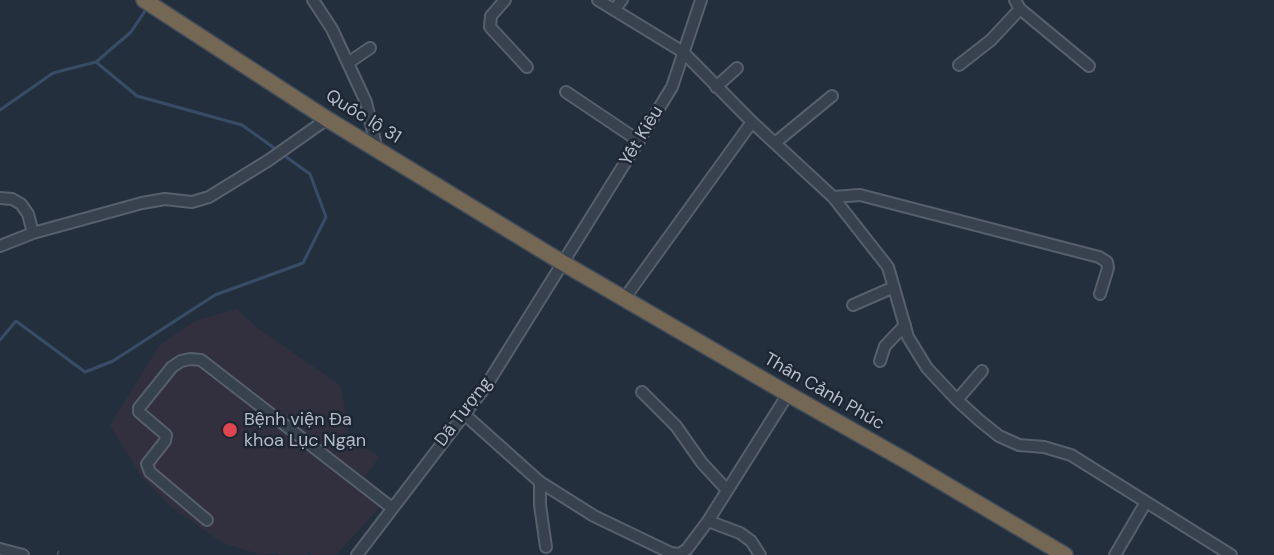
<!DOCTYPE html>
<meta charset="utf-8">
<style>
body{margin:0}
canvas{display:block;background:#242f3e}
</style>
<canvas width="1274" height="555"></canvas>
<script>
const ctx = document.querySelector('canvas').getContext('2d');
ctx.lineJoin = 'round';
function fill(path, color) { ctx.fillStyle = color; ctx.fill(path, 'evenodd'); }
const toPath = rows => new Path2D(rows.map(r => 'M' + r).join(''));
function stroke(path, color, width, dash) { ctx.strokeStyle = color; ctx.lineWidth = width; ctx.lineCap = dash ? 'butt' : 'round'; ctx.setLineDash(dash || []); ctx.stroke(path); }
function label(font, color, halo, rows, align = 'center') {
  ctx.font = font + ' "DM Sans",sans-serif'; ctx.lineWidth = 5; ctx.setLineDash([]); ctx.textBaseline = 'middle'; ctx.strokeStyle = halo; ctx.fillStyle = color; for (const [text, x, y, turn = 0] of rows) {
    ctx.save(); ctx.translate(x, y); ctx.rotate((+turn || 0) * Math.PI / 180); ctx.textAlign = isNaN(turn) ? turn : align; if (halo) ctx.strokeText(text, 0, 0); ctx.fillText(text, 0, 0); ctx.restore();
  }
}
fill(toPath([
 [237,309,256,327,341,386,348,435,379,457,365,477,389,497,336,555,312,555,309,552,306,555,279,555,276,553,262,555,223,543,171,507,142,477,110,425,160,345,195,321]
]), '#32303f');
stroke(toPath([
 [96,62,137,96,242,125,277,150],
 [0,110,53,73,96,62,131,32,147,8],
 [0,340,16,321,85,372,113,361,215,295,303,263,326,217,310,174,282,154]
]), '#394c67', 3);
const minor = toPath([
 [313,0,332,29,366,102,377,150],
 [505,0,491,16,490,27,527,67],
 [598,0,683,52,752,122,833,197,888,267,908,337,927,368,957,400,979,420,999,436,1019,445,1044,447,1071,455,1231,555],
 [1015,0,1020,9,1089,66],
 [614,10,622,0],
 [348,63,370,48],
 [959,65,991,40,1020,9],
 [716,87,737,68],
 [566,92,639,141],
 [776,142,832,96],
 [833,197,860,195,1099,257,1107,262,1108,268,1100,294],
 [0,198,12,199,21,204,28,214,33,233],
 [0,246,33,233,142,203,165,199,192,202,209,197,269,160,327,119],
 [624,299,752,122],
 [853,305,894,287],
 [880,361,885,346,905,325],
 [642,392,676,426,702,463,727,490],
 [957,400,982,371],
 [464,414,540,482,594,516,671,553,680,554,687,549,708,521,788,394],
 [540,482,540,505,546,547],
 [207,520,150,472,147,464,165,441,166,435,139,412,139,408,172,367,181,361,190,359,201,360,392,508],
 [708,521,740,533,751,541,760,555],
 [0,549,23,555],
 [357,555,486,386,648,126,672,87,701,0],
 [1115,555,1146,502]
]);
const highway = toPath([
 [144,0,327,119,563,263,788,394,908,462,1065,555]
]);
stroke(minor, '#565f6c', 14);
stroke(highway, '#434c59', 18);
stroke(toPath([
 [57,555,60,548]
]), '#44595c', 1.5, [4.5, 4.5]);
stroke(minor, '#38414e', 10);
stroke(highway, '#746855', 15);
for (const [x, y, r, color] of [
 [230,430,8,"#e0444e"]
]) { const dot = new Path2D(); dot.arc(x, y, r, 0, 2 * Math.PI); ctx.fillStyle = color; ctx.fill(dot); stroke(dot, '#1d2633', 2); }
label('18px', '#b4bcc9', '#1d2633', [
 ["Quốc lộ 31",363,117,32],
 ["Yết Kiêu",642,136,-59],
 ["Thân Cảnh Phúc",824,392,30],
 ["Dã Tượng",464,412,-53]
]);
label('18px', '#b4bcc9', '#1d2633', [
 ["Bệnh viện Đa",244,420],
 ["khoa Lục Ngạn",244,441]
], 'left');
</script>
